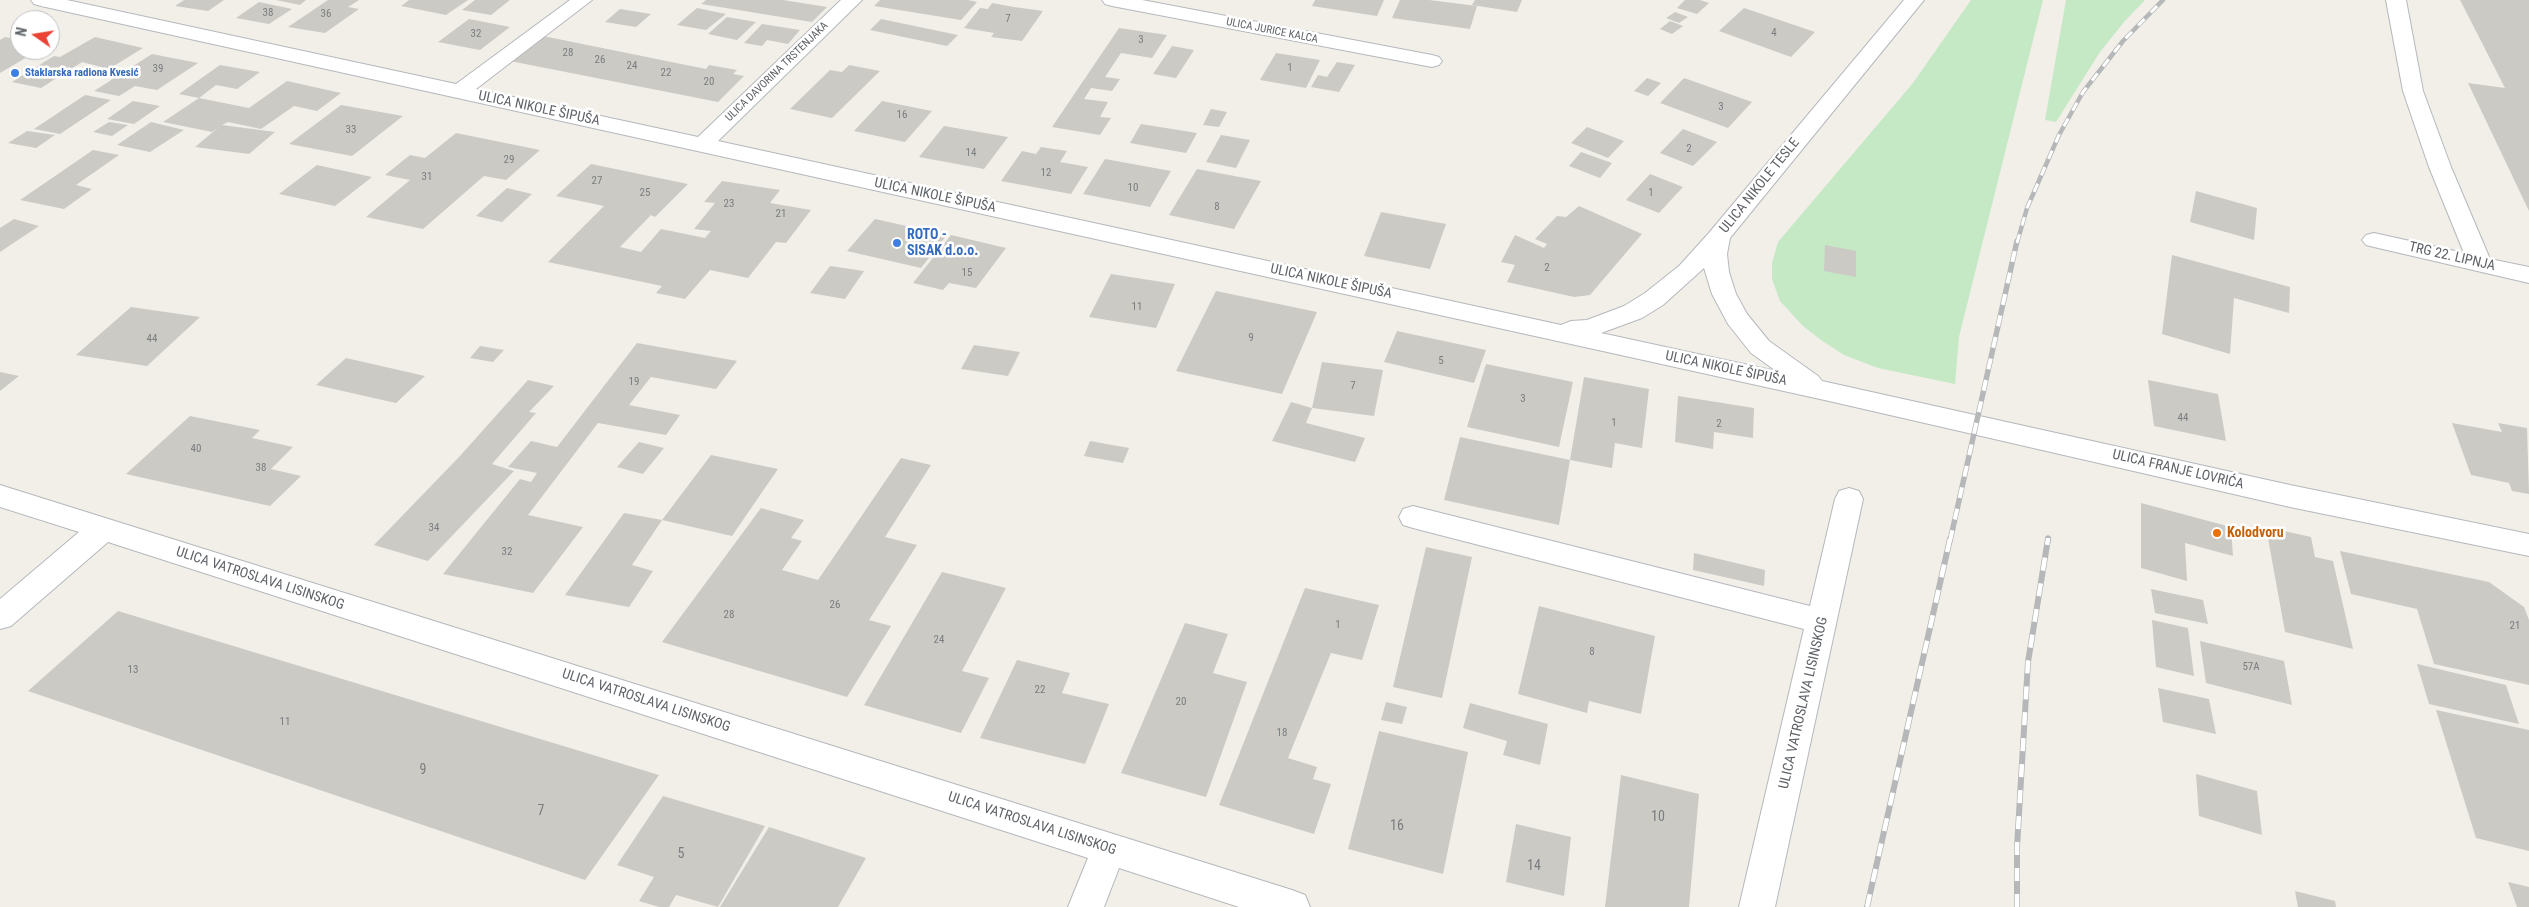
<!DOCTYPE html>
<meta charset="utf-8">
<style>
body{margin:0}
#map{position:relative;width:2529px;height:907px;overflow:hidden;background:#f1efe8;font-family:"Roboto Condensed",sans-serif}
canvas{display:block}
.north{position:absolute;left:10px;top:10px;width:50px;height:50px;box-sizing:border-box;background:#fff;border:1px solid #bfc1c3;border-radius:50%;rotate:283deg;font-size:14px;font-weight:700;line-height:20px;text-align:center;color:#5f6368}
.north::after{content:'';display:block;margin:auto;width:18px;height:22px;background:#ea4335;clip-path:polygon(50% 0,100% 100%,50% 72%,0 100%)}
</style>
<div id="map">
<canvas width="2529" height="907"></canvas>
<div class="north">N</div>
</div>
<script>
const ctx = document.querySelector('canvas').getContext('2d');
ctx.lineJoin = 'round';
function fill(path, color) { ctx.fillStyle = color; ctx.fill(path, 'evenodd'); }
const toPath = rows => new Path2D(rows.map(r => 'M' + r).join(''));
function stroke(path, color, width, dash) { ctx.strokeStyle = color; ctx.lineWidth = width; ctx.lineCap = dash ? 'butt' : 'round'; ctx.setLineDash(dash || []); ctx.stroke(path); }
function label(font, color, halo, rows, align = 'center') {
  ctx.font = font + ' "Roboto Condensed",sans-serif'; ctx.lineWidth = 5; ctx.setLineDash([]); ctx.textBaseline = 'middle'; ctx.strokeStyle = halo; ctx.fillStyle = color; for (const [text, x, y, turn = 0] of rows) {
    ctx.save(); ctx.translate(x, y); ctx.rotate((+turn || 0) * Math.PI / 180); ctx.textAlign = isNaN(turn) ? turn : align; if (halo) ctx.strokeText(text, 0, 0); ctx.fillText(text, 0, 0); ctx.restore();
  }
}
fill(toPath([
 [1971,0,2043,0,1959,337,1955,384,1878,368,1844,355,1821,340,1803,326,1780,301,1772,279,1772,263,1778,242,1913,83],
 [2066,0,2145,0,2124,22,2100,52,2056,122,2045,120]
]), '#c5e8c5');
fill(toPath([
 [184,0,224,0,208,11,175,6],
 [276,0,306,0,300,5],
 [328,0,359,0,348,7,359,9,325,33,288,27],
 [409,0,468,0,446,15,401,6],
 [475,0,510,0,491,15,462,10],
 [706,0,783,0,827,7,812,22,701,4],
 [880,0,968,0,977,2,961,20,874,6],
 [1315,0,1384,0,1377,16,1312,6],
 [1400,0,1429,0,1477,6,1470,29,1392,18],
 [1475,0,1522,0,1517,12,1472,5],
 [1685,0,1700,0,1709,3,1697,14,1677,8],
 [2460,0,2529,0,2529,211,2468,83,2505,88],
 [259,2,292,9,269,24,236,18],
 [992,3,1014,7,1043,11,1022,41,991,37,994,33,964,28,980,8,988,9],
 [697,8,726,14,706,30,677,25],
 [1744,8,1815,32,1791,57,1719,31],
 [620,9,651,14,636,27,605,22],
 [1675,12,1688,17,1679,23,1666,18],
 [727,17,756,22,737,40,708,34],
 [469,19,510,27,480,50,438,42],
 [881,19,958,35,947,46,870,30],
 [1670,21,1683,26,1672,34,1660,29],
 [762,24,800,30,788,44,767,40,762,46,744,43],
 [1119,28,1167,35,1152,58,1121,53,1105,77,1120,79,1112,91,1091,88,1084,99,1108,102,1100,117,1111,118,1100,135,1052,127],
 [543,36,706,69,709,65,737,70,733,74,744,76,718,102,510,61],
 [5,37,20,40,20,50,39,50,0,73,0,40],
 [95,37,143,48,109,69,82,62,41,88,12,82,54,56,60,57],
 [1172,46,1194,50,1176,78,1153,74],
 [1276,53,1320,60,1306,88,1260,80],
 [152,54,198,63,157,90,135,86,119,96,94,91],
 [1337,62,1355,65,1339,92,1311,87,1318,75,1327,77],
 [220,65,260,72,237,89,216,85,199,98,179,94],
 [849,65,880,71,832,118,790,109,830,70,842,72],
 [1647,78,1661,83,1648,96,1634,91],
 [1684,78,1752,102,1728,128,1660,103],
 [287,81,341,93,317,111,294,106,261,129,228,122,222,125,275,132,249,154,195,147,219,127,212,132,163,122,199,98,249,108],
 [85,95,111,100,60,134,34,129],
 [133,101,160,106,134,124,107,119],
 [882,101,932,111,905,142,854,131],
 [341,105,403,116,352,156,289,144],
 [1211,109,1227,112,1219,127,1203,125],
 [109,122,128,125,112,136,93,132],
 [151,122,184,130,150,152,117,145],
 [1141,124,1197,133,1186,153,1130,143],
 [944,126,1008,137,984,169,919,157],
 [1587,127,1624,141,1608,158,1571,143],
 [1683,129,1717,142,1693,166,1660,153],
 [27,131,55,135,36,148,8,143],
 [456,133,540,150,506,180,484,176,423,229,366,217,410,180,385,175,410,155,425,158],
 [1221,135,1250,140,1236,168,1206,162],
 [1041,147,1067,151,1060,162,1088,167,1071,194,1001,181,1022,151,1036,154],
 [93,150,119,155,76,185,92,189,64,209,20,200],
 [1581,152,1612,163,1600,178,1569,166],
 [1105,159,1171,171,1150,207,1083,194],
 [591,164,688,184,655,217,651,215,620,247,641,252,661,229,705,238,711,231,694,229,715,203,704,202,722,181,780,190,770,203,811,210,786,243,776,242,748,278,710,270,685,299,656,293,662,286,548,262,604,206,556,196],
 [317,165,372,177,335,206,279,194],
 [1197,169,1261,181,1234,229,1169,215],
 [1650,174,1683,187,1659,213,1626,200],
 [507,188,532,194,502,222,476,216],
 [2196,191,2257,208,2254,240,2190,222],
 [1579,206,1642,234,1590,295,1574,297,1507,282,1515,265,1501,262,1515,235,1544,248,1547,244,1535,239,1557,216,1566,217],
 [1381,212,1446,224,1430,269,1364,256],
 [14,219,39,226,0,252,0,228],
 [875,219,947,235,921,268,847,251],
 [951,235,1006,248,976,288,949,283,943,290,913,283],
 [1825,245,1856,251,1856,277,1824,271],
 [2172,255,2290,287,2289,313,2234,298,2230,354,2162,334],
 [830,266,864,271,845,299,810,293],
 [1111,274,1175,284,1156,328,1089,317],
 [1216,291,1317,312,1282,394,1176,371],
 [131,307,200,317,147,366,76,355],
 [1397,331,1486,350,1474,383,1384,362],
 [637,343,737,361,716,389,651,377,629,405,680,415,666,435,598,423,528,515,583,527,533,593,443,574,520,479,531,482,537,473,508,467,531,441,557,447],
 [974,345,1020,352,1008,376,961,369],
 [480,346,504,350,493,362,470,358],
 [346,358,425,376,396,403,316,385],
 [1322,362,1383,370,1374,416,1312,408,1306,423,1365,438,1355,462,1272,441,1291,402,1312,408],
 [1486,364,1573,382,1559,447,1467,427],
 [0,372,19,376,0,391],
 [1584,377,1649,389,1642,448,1615,443,1612,468,1570,460],
 [528,380,554,386,529,412,536,413,492,464,514,471,428,561,374,545,459,457],
 [2148,380,2218,394,2226,441,2154,426],
 [1678,396,1754,408,1753,438,1714,432,1713,449,1675,442],
 [190,416,260,430,252,438,293,447,271,469,301,476,270,506,126,474],
 [2452,423,2502,432,2498,423,2527,428,2529,494,2512,491,2509,483,2471,475],
 [1460,437,1570,460,1559,525,1444,500],
 [1090,441,1129,448,1123,463,1084,456],
 [639,442,664,448,643,474,617,467],
 [711,455,778,469,732,536,662,520,632,565,653,571,629,607,565,595,624,513,662,520],
 [901,458,931,465,885,537,917,545,869,620,891,626,847,697,662,642,761,508,804,520,791,538,802,541,782,570,818,580],
 [2141,503,2231,527,2233,556,2185,543,2187,581,2141,568],
 [2266,527,2311,537,2315,557,2333,561,2353,649,2285,632],
 [1426,547,1472,557,1442,698,1393,687],
 [2340,551,2489,582,2524,607,2529,620,2529,685,2434,664,2417,609,2351,594],
 [1694,553,1765,570,1764,586,1693,570],
 [942,572,1006,588,962,671,989,678,961,733,864,705],
 [1305,588,1379,605,1362,660,1331,653,1288,758,1317,767,1313,779,1331,784,1314,834,1219,805],
 [2151,589,2203,600,2208,624,2155,613],
 [1539,606,1655,636,1641,714,1589,701,1587,713,1518,694],
 [118,611,659,775,585,880,28,691],
 [2152,620,2188,628,2194,676,2156,667],
 [1185,623,1228,634,1213,673,1247,682,1206,797,1121,773],
 [2200,641,2284,661,2292,705,2206,683],
 [1017,660,1070,673,1062,693,1109,704,1085,764,980,738],
 [2417,664,2506,685,2519,724,2429,704],
 [2158,688,2209,699,2216,734,2163,722],
 [1386,702,1407,707,1402,724,1381,720],
 [1470,703,1548,724,1540,765,1503,755,1507,741,1463,728],
 [2436,710,2529,730,2529,851,2476,838],
 [1379,731,1468,752,1443,874,1348,849],
 [2196,774,2257,791,2262,835,2199,816],
 [1621,775,1699,794,1689,907,1605,907],
 [663,796,765,826,718,907,676,895,669,907,659,907,639,901,654,877,617,865],
 [1516,824,1571,837,1564,896,1506,882],
 [769,827,866,858,838,907,720,907],
 [2508,882,2529,887,2529,907,2517,907],
 [2295,891,2335,901,2336,907,2298,907]
]), '#cccac5');
const minor = toPath([
 [31,0,67,0,456,84,570,0,592,0,476,89,698,137,841,0,862,0,718,141,1561,325,1571,321,1587,320,1624,306,1645,293,1679,266,1708,234,1904,0,1924,0,1730,238,1727,254,1729,272,1736,294,1747,314,1769,341,1818,376,1822,381,2290,485,2529,534,2529,556,2290,507,1829,401,41,6,34,4,31,0],
 [1704,268,1712,294,1728,324,1751,353,1776,371,1601,333,1642,318,1663,305,1704,268],
 [1102,0,1142,0,1432,55,1439,57,1442,61,1439,65,1432,67,1112,6,1105,4,1102,0],
 [2386,0,2406,0,2423,91,2451,167,2490,259,2529,267,2529,283,2374,247,2366,245,2362,240,2366,235,2374,233,2464,253,2429,167,2403,91,2386,0],
 [0,485,1292,890,1305,895,1310,907,1239,907,1119,868,1104,907,1068,907,1088,858,108,542,11,626,0,629,0,599,79,532,0,507,0,485],
 [1849,488,1859,491,1863,499,1775,907,1739,907,1804,629,1413,528,1403,525,1399,517,1403,509,1413,506,1810,606,1835,499,1839,491,1849,488]
]);
stroke(minor, '#b5b8bc', 2);
fill(minor, '#fff');
const railFar2 = toPath([
 [2017,243,2027,208,2059,135,2083,92,2123,41,2163,0]
]);
const railFar1 = toPath([
 [1950,541,2017,241],
 [2048,541,2048,538]
]);
const rail = toPath([
 [1867,907,1950,539],
 [2017,907,2017,847,2028,662,2048,539]
]);
stroke(railFar2, '#b6b7b8', 4.5);
stroke(railFar1, '#b6b7b8', 5.5);
stroke(rail, '#b6b7b8', 6);
stroke(railFar2, '#fff', 3, [9]);
stroke(railFar1, '#fff', 4, [11]);
stroke(rail, '#fff', 4.5, [13]);
for (const [x, y, r, color] of [
 [15,73,5,"#3f7fe0"],
 [897,243,5,"#3f7fe0"],
 [2217,533,5,"#e8710a"]
]) { const dot = new Path2D(); dot.arc(x, y, r, 0, 2 * Math.PI); ctx.fillStyle = color; ctx.fill(dot); stroke(dot, '#fff', 2); }
label('11px', '#7a7d7f', null, [
 ["38",268,13],
 ["36",326,14],
 ["7",1008,19],
 ["4",1774,33],
 ["32",476,34],
 ["3",1141,40],
 ["28",568,53],
 ["26",600,60],
 ["24",632,66],
 ["1",1290,68],
 ["39",158,69],
 ["22",666,73],
 ["20",709,82],
 ["3",1721,107],
 ["16",902,115],
 ["33",351,130],
 ["2",1689,149],
 ["14",971,153],
 ["29",509,160],
 ["12",1046,173],
 ["31",427,177],
 ["27",597,181],
 ["10",1133,188],
 ["25",645,193],
 ["1",1651,193],
 ["23",729,204],
 ["8",1217,207],
 ["21",781,214],
 ["2",1547,268],
 ["15",967,273],
 ["11",1137,307],
 ["9",1251,338],
 ["44",152,339],
 ["5",1441,361],
 ["19",634,382],
 ["7",1353,386],
 ["3",1523,399],
 ["44",2183,418],
 ["1",1614,423],
 ["2",1719,424],
 ["40",196,449],
 ["38",261,468],
 ["34",434,528],
 ["32",507,552],
 ["26",835,605],
 ["28",729,615],
 ["1",1338,625],
 ["21",2515,626],
 ["24",939,640],
 ["8",1592,652],
 ["57A",2251,667],
 ["13",133,670],
 ["22",1040,690],
 ["20",1181,702],
 ["11",285,722],
 ["18",1282,733]
]);
label('11px', '#5f6368', '#fff', [
 ["ULICA JURICE KALCA",1272,31,11],
 ["ULICA DAVORINA TRSTENJAKA",777,72,-44]
]);
label('bold 11px', '#366cbe', '#fff', [
 ["Staklarska radiona Kvesić",25,73]
], 'left');
label('14px', '#5f6368', '#fff', [
 ["ULICA NIKOLE ŠIPUŠA",539,109,12],
 ["ULICA NIKOLE TESLE",1760,186,-51],
 ["ULICA NIKOLE ŠIPUŠA",935,196,12],
 ["TRG 22. LIPNJA",2452,257,13],
 ["ULICA NIKOLE ŠIPUŠA",1331,282,12],
 ["ULICA NIKOLE ŠIPUŠA",1726,369,12],
 ["ULICA FRANJE LOVRIĆA",2178,470,13],
 ["ULICA VATROSLAVA LISINSKOG",260,579,18],
 ["ULICA VATROSLAVA LISINSKOG",646,701,18],
 ["ULICA VATROSLAVA LISINSKOG",1804,703,-77],
 ["ULICA VATROSLAVA LISINSKOG",1032,824,18]
]);
label('bold 14px', '#366cbe', '#fff', [
 ["ROTO -",907,235],
 ["SISAK d.o.o.",907,251]
], 'left');
label('bold 14px', '#c56008', '#fff', [
 ["Kolodvoru",2227,533]
], 'left');
label('14px', '#7a7d7f', null, [
 ["9",423,770],
 ["7",541,811],
 ["10",1658,817],
 ["16",1397,826],
 ["5",681,854],
 ["14",1534,866]
]);
</script>
